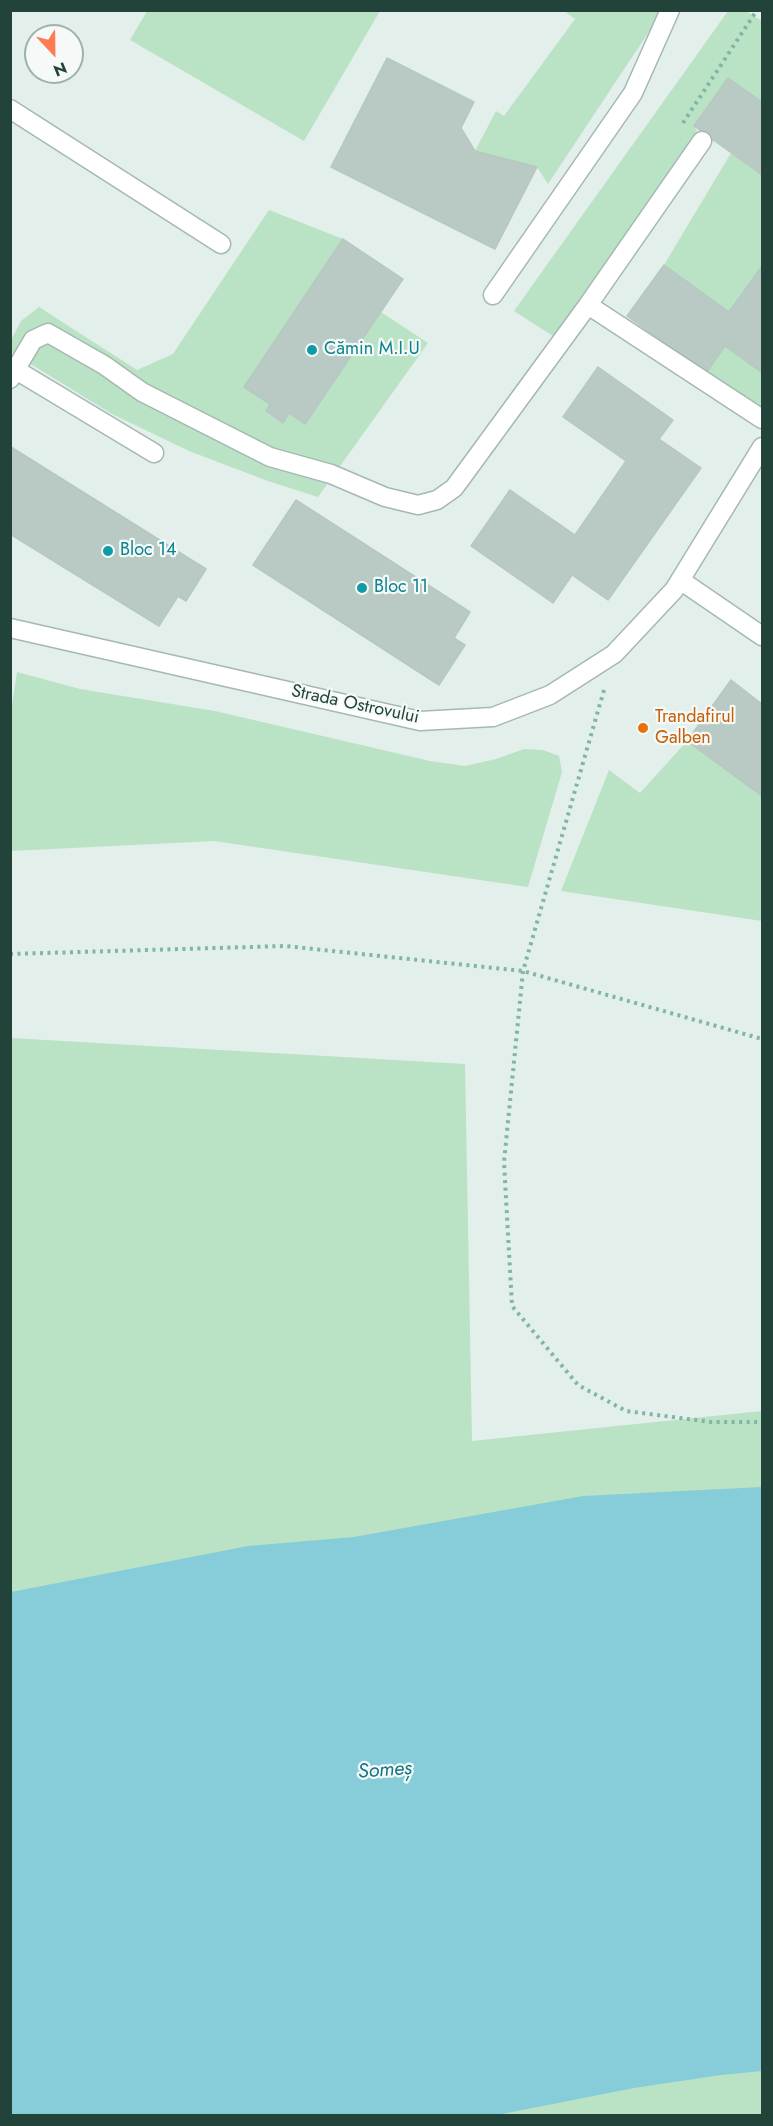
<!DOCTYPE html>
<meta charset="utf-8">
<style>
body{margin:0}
#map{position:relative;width:773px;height:2126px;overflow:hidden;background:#e3efea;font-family:Jost,sans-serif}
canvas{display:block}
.frame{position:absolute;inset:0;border:12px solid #214339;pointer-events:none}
.north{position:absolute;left:24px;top:24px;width:60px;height:60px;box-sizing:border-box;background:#f5faf8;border:2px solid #a0b1ac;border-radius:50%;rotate:158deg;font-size:16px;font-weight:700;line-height:24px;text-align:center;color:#214339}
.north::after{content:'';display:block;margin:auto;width:21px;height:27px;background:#ff7b51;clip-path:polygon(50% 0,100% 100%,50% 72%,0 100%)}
</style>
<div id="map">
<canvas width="773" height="2126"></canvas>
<div class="frame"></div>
<div class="north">N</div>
</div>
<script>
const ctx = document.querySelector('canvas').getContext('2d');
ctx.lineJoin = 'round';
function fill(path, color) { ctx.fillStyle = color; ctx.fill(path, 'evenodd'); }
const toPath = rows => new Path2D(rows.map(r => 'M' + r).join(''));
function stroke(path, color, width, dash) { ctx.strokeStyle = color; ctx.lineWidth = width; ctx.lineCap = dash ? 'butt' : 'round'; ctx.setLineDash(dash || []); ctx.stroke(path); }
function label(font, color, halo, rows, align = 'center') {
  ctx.font = font + ' Jost,sans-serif'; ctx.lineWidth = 4.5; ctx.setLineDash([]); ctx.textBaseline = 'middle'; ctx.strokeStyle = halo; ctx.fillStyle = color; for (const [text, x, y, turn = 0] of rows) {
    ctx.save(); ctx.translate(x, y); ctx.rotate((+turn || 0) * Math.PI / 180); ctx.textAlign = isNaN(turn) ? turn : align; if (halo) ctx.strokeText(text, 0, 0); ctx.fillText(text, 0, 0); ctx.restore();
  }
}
fill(toPath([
 [147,11,147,10,380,11,304,141,130,40],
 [564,11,661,11,662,12,548,184,537,167,475,151,496,111,504,116,575,19],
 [728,11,746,11,762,21,762,102,728,78,694,126,702,141,562,342,514,311],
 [731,153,762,175,762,266,729,312,664,265],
 [269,210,343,239,244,387,270,404,266,412,283,423,289,413,305,424,381,312,428,343,318,497,268,481,189,451,112,414,11,352,10,342,21,321,39,307,137,370,173,354],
 [725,346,761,372,762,370,762,417,706,373],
 [17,672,80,689,215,711,430,761,465,766,496,759,524,749,543,750,559,756,562,772,528,887,214,841,11,851,10,719],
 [687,741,762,796,762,921,561,891,609,770,640,793],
 [10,1038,465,1064,472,1441,762,1411,762,2115,11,2115]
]), '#bae2c5');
fill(toPath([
 [762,1487,762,2071,721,2075,634,2088,497,2115,11,2115,11,1592,248,1546,354,1537,583,1496]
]), '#86cdd9');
const building = toPath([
 [387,58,474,102,461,128,475,151,537,167,495,249,331,167,387,58],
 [728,78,762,102,762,175,694,126,728,78],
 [343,239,403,279,305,424,289,413,283,423,266,411,270,404,244,387,343,239],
 [664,265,729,312,762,266,762,370,761,372,725,346,706,373,627,316,664,265],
 [598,367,673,420,659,439,701,468,608,600,572,575,553,603,471,546,510,490,575,535,626,461,563,417,598,367],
 [11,447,206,569,186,601,178,596,159,626,10,534,11,447],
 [296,500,470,612,454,638,465,645,439,685,253,565,296,500],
 [731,680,762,704,762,796,687,741,731,680]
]);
fill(building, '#b8cac3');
stroke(building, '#b5c9c1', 1.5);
const minor = toPath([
 [10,109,221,244],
 [493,295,633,93,670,10],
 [588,305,702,141],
 [16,370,154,453],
 [10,379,33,340,48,333,104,365,142,392,270,457,331,474,385,497,418,505,437,500,454,488,588,305,762,419],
 [680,580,762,636],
 [10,628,420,721,493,717,550,695,614,654,674,590,762,447]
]);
stroke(minor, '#a5b8b1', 21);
stroke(toPath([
 [683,123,757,10],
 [604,690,523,971,504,1162,512,1306,578,1385,626,1411,711,1422,762,1422],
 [10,954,285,946,523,971,762,1039]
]), '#80b6a5', 4, [3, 4.5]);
stroke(minor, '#fff', 18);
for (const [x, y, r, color] of [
 [312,350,6,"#0f9aa8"],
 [108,551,6,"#0f9aa8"],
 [362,588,6,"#0f9aa8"],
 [643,728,6,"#e8710a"]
]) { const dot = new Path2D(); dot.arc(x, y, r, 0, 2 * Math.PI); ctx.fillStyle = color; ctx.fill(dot); stroke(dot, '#f5faf8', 2); }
label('18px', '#0d838f', '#f5faf8', [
 ["Cămin M.I.U",324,350],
 ["Bloc 14",120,551],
 ["Bloc 11",374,588]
], 'left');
label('18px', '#214339', '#f5faf8', [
 ["Strada Ostrovului",355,705,12]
]);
label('18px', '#c56008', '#f5faf8', [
 ["Trandafirul",655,718],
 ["Galben",655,739]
], 'left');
label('italic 20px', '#137386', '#f5faf8', [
 ["Someș",385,1771,-4]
]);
</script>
